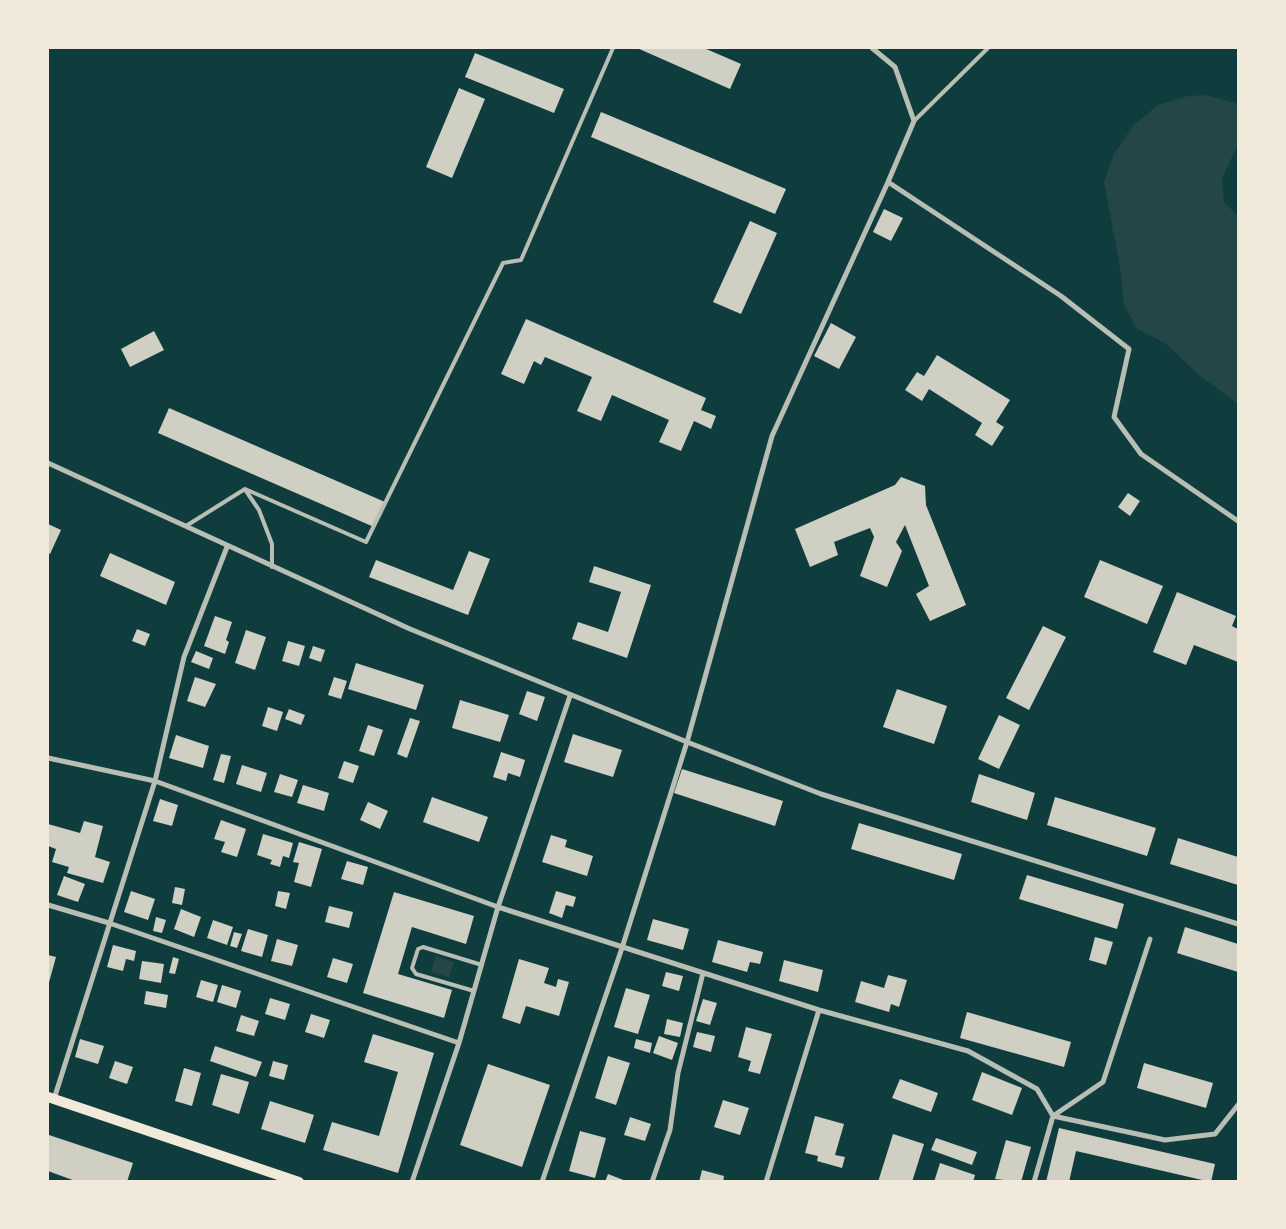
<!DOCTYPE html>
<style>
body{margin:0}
#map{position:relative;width:1286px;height:1229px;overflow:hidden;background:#0f3d3e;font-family:"Noto Sans",sans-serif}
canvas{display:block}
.frame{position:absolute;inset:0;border:49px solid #f1e9da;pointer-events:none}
</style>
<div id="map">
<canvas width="1286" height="1229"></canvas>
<div class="frame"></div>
</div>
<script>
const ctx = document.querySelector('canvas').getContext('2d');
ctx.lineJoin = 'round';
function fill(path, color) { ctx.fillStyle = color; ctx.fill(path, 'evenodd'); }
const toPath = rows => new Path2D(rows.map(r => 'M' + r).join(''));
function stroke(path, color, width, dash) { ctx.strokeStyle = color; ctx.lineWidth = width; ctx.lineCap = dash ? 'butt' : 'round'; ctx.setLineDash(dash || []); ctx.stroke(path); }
fill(toPath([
 [1205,95,1236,103,1238,106,1238,144,1222,179,1224,202,1238,216,1238,404,1199,375,1166,344,1136,328,1124,304,1120,267,1104,182,1114,154,1133,126,1158,105,1188,96],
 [436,956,454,962,449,977,431,972]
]), '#244646');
fill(toPath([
 [637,48,704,48,741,64,730,89],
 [475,53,564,89,554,113,465,77],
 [459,88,485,99,452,178,426,167],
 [601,112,786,189,775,214,591,137],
 [884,209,903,218,891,241,873,232],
 [750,221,777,233,741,314,713,302],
 [526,319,706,398,701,410,716,416,711,429,694,421,681,451,659,442,669,420,612,395,601,421,577,411,592,377,545,357,541,365,534,361,524,384,501,374],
 [831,323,856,337,839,369,814,356],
 [154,331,164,350,130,367,121,349],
 [937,355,1010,400,996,422,1004,427,992,446,975,435,982,423,929,389,922,401,905,390,917,372,924,376],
 [169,408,385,502,374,527,158,433],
 [901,477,925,486,926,505,966,605,930,621,916,594,929,586,905,525,896,542,902,551,887,587,860,576,874,537,870,528,834,542,838,555,810,567,795,529,895,485],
 [1128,493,1140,501,1130,516,1118,507],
 [48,524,61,530,50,554,48,553],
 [469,551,490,559,468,615,369,577,376,560,453,590],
 [110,553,175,582,166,605,100,576],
 [1100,560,1163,586,1147,624,1084,597],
 [594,566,651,585,627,658,572,639,578,622,608,632,621,592,589,582],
 [1177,592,1236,616,1232,626,1238,629,1238,662,1194,645,1186,665,1153,652],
 [215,616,232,622,226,640,229,642,225,654,204,646],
 [1043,626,1066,637,1029,710,1006,698],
 [137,629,150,634,145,646,132,641],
 [246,630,266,637,255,670,235,663],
 [288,641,305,646,299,666,282,661],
 [313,646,325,650,321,662,309,658],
 [196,651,213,658,209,669,191,662],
 [356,663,424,685,416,710,348,689],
 [195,677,216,684,205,707,187,701],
 [334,677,347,681,341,699,328,695],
 [897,689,947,706,934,744,883,727],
 [527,691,545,697,537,721,519,714],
 [460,700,509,715,500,742,452,728],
 [268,707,283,712,277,731,262,726],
 [289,709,305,715,301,725,285,719],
 [999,715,1020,725,999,769,978,759],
 [410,718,420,721,407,758,397,754],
 [368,725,383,730,374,756,359,751],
 [573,734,622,750,613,777,564,762],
 [176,735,209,746,203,768,169,758],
 [501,752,525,760,520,777,508,773,506,781,493,777],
 [221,754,231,756,224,783,213,780],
 [344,761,359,766,353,783,338,778],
 [242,765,267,773,261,792,236,784],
 [682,769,783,801,775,826,674,793],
 [280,774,298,780,292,797,274,792],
 [979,774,1035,793,1027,820,971,802],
 [303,785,329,793,324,811,297,803],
 [432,797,488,817,479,842,423,822],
 [1055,797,1156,828,1147,856,1047,825],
 [160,799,178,805,172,826,153,821],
 [368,802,388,811,380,829,360,820],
 [221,820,246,829,237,857,221,852,225,842,214,839],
 [84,821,103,826,95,857,110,862,103,883,67,873,69,867,52,862,56,849,48,846,48,824,80,833],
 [859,823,962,854,954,880,851,849],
 [263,834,293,843,289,858,283,856,280,867,270,864,272,860,257,855],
 [551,835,567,840,565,847,593,856,587,876,542,862],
 [1178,838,1238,857,1238,885,1170,864],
 [299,842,322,849,311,887,294,882,299,863,293,862],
 [347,861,368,867,363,885,341,879],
 [1027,875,1124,904,1117,929,1019,899],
 [64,876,85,884,78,902,57,895],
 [175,887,185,889,182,905,172,903],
 [131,891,155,899,148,920,124,912],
 [278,891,290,893,286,909,275,906],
 [556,891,576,897,573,907,566,905,562,918,549,913],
 [394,892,474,916,466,944,412,927,398,974,452,990,444,1018,363,993],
 [329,906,353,912,349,928,325,922],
 [181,909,201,917,194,937,174,929],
 [156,917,166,920,162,933,153,931],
 [653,919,689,929,683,950,647,940],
 [213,920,233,927,227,945,207,938],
 [1185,927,1238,944,1238,972,1177,953],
 [248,929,268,935,262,957,241,951],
 [234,932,242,934,237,948,230,946],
 [1095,937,1113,942,1106,965,1089,960],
 [277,939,298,945,292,966,271,961],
 [718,940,763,952,760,964,750,962,747,972,712,962],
 [113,945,136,951,134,961,126,959,123,971,107,967],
 [48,955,56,957,48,986],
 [173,957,179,959,175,974,169,973],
 [333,958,353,964,347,983,327,977],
 [519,959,549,968,544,983,556,987,558,979,569,982,559,1016,526,1006,520,1024,502,1018],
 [784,960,823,970,818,992,779,981],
 [142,961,164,964,161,983,139,979],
 [666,972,683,976,679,991,662,986],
 [888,975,907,980,899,1007,891,1004,889,1012,855,1002,861,981,884,988],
 [201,980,218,985,213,1002,196,997],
 [222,985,241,991,236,1008,217,1002],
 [626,988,650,995,638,1034,614,1027],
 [146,991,168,995,166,1008,144,1004],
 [270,998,290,1004,285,1020,265,1014],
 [703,999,717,1003,710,1025,696,1021],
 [967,1012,1071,1042,1064,1067,960,1038],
 [311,1014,330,1020,324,1038,305,1032],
 [241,1015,259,1021,254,1036,236,1031],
 [667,1019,683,1023,680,1037,664,1034],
 [746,1027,772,1034,760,1074,748,1071,751,1061,738,1057],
 [697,1032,715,1036,711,1052,693,1047],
 [373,1034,434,1053,398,1173,323,1150,332,1122,379,1136,398,1072,364,1062],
 [659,1036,678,1043,672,1060,653,1053],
 [80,1039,104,1046,98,1064,75,1057],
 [636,1039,652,1043,650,1053,634,1048],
 [215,1046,262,1062,256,1077,210,1061],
 [608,1056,630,1063,616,1105,595,1098],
 [115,1061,133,1067,127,1084,109,1078],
 [273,1061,288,1065,284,1080,269,1076],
 [1144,1063,1213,1083,1206,1108,1137,1088],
 [488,1064,550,1085,522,1167,460,1145],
 [184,1068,201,1073,192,1106,175,1101],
 [982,1072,1022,1088,1012,1115,972,1100],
 [221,1074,249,1082,239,1114,212,1105],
 [900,1079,938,1093,931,1112,892,1098],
 [723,1100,749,1108,740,1135,714,1127],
 [270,1101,314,1115,305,1143,261,1129],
 [815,1116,844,1124,835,1155,845,1157,842,1168,817,1161,818,1156,805,1153],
 [630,1117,651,1124,645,1141,624,1135],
 [1059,1128,1215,1164,1211,1182,1076,1151,1069,1182,1046,1182],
 [580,1131,606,1138,595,1178,569,1171],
 [893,1134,924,1144,912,1182,878,1182],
 [49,1135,133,1163,127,1182,78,1182,48,1171],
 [936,1138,977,1152,972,1165,931,1150],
 [1006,1140,1031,1147,1021,1182,995,1179],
 [940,1163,975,1175,973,1182,934,1182],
 [702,1170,724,1176,723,1182,699,1182],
 [608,1174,626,1181,626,1182,605,1182]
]), '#cfcfc3');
stroke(toPath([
 [914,121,988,48],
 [246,491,259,510,272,544,272,567],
 [186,526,245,489,366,542,503,263,521,260,613,48],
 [474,991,416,974,412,968,418,949,423,947,482,965]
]), '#b8beb3', 4);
stroke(toPath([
 [872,48,895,67,914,121,888,182,1061,296,1129,349,1114,417,1141,454,1238,521],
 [48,463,410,629,687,742,821,794,1238,924],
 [48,758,155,781,498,907,819,1010,968,1051,1037,1089,1053,1116,1165,1140,1215,1134,1238,1105],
 [48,905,109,923,459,1043],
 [54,1099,155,781,184,657,227,547],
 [412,1182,459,1043,498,907,570,696],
 [542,1182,622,948,687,742,772,436,888,182],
 [652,1182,670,1130,678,1073,703,973],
 [766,1182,819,1010],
 [1034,1182,1053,1116,1103,1082,1150,939]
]), '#b8beb3', 5);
stroke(toPath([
 [48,1097,299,1182]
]), '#f1e9da', 10);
</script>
